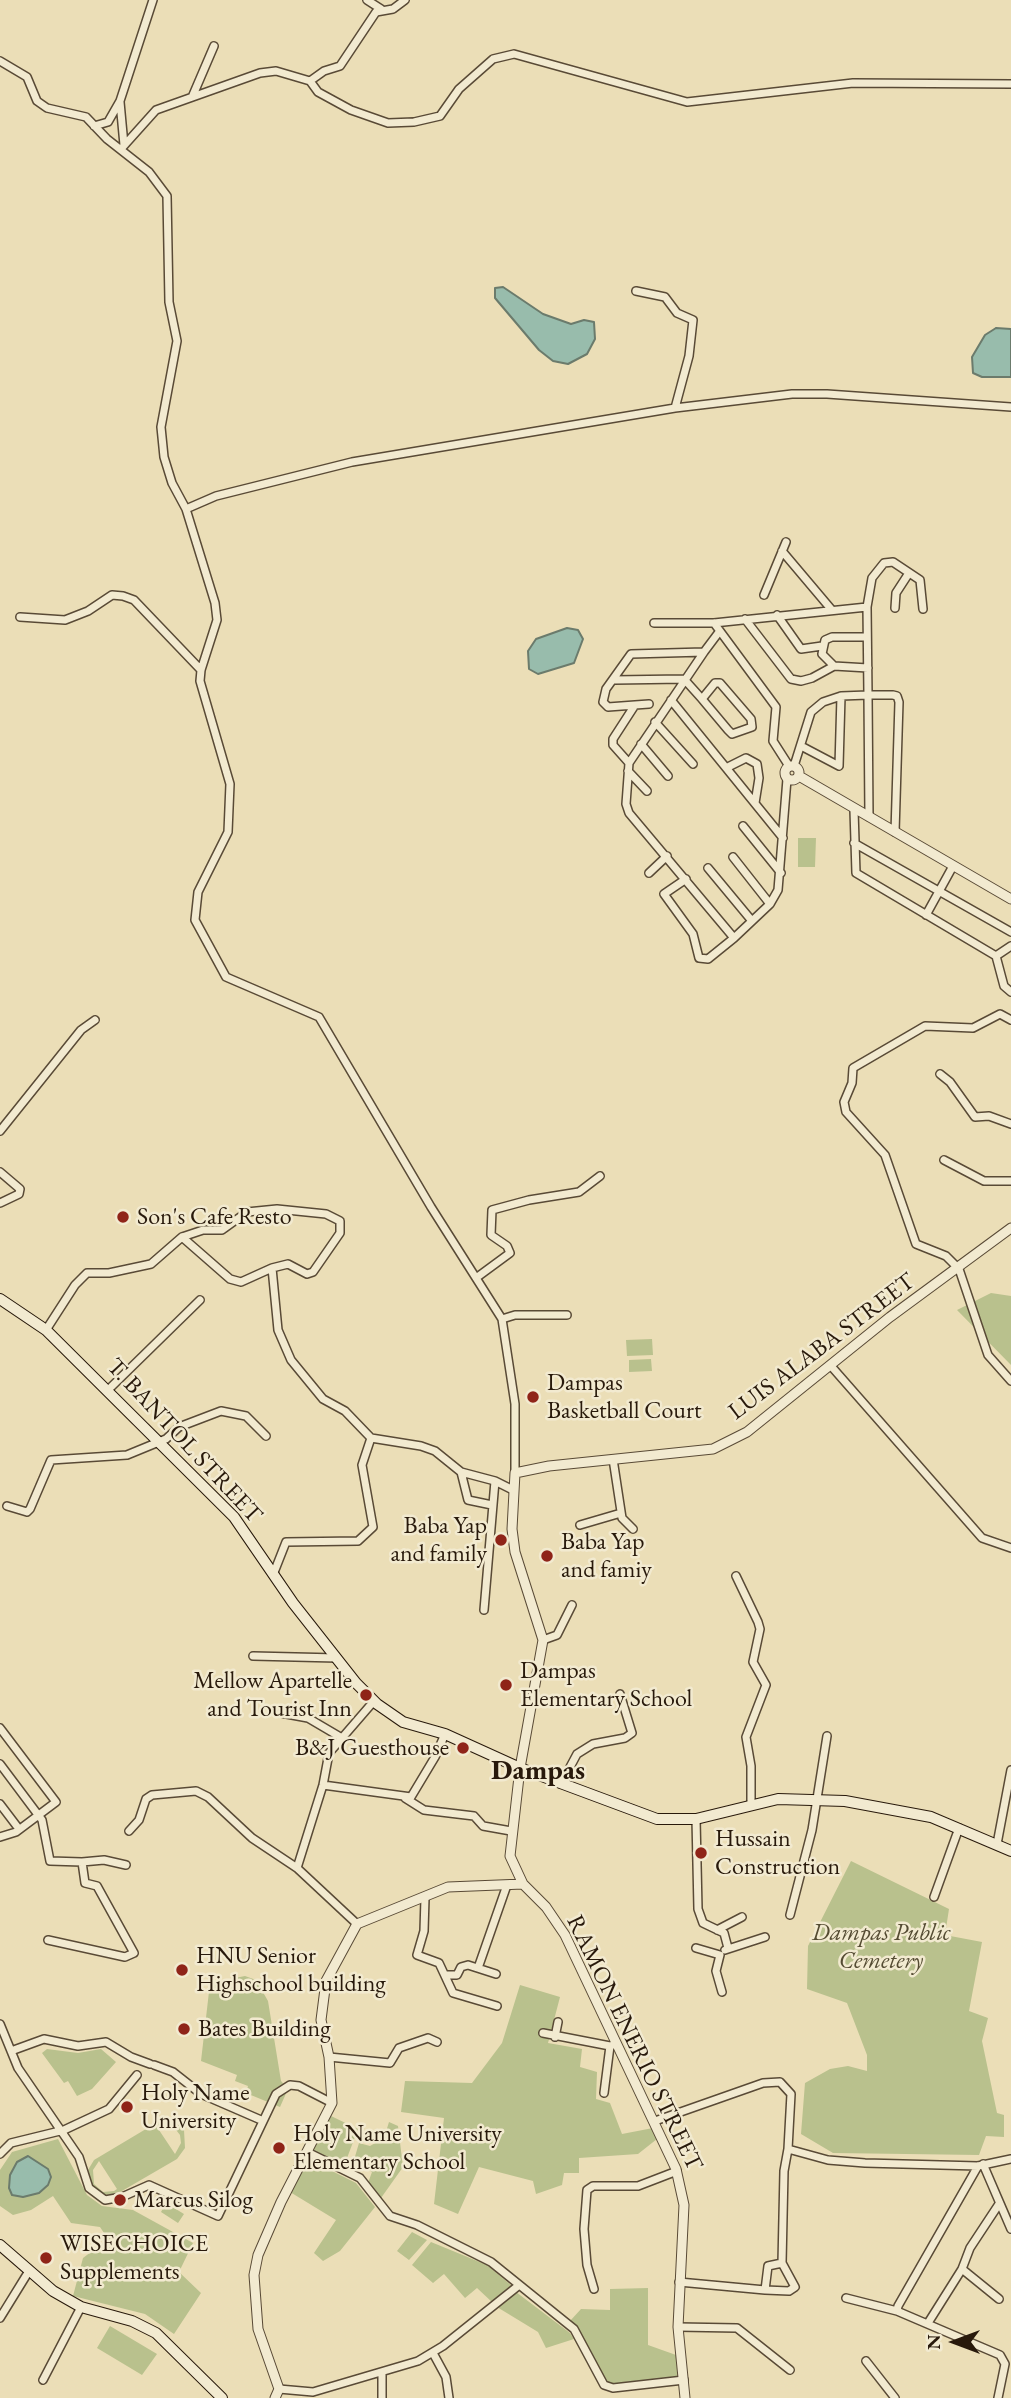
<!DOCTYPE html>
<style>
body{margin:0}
#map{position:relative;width:1011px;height:2398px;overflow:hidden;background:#ebdeb7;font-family:"EB Garamond",serif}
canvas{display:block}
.north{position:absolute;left:920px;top:2307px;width:70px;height:70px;-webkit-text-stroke:5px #f2ead0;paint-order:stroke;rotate:270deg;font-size:19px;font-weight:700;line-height:28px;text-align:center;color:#28190b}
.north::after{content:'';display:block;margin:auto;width:24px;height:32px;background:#28190b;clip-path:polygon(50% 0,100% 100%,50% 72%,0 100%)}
</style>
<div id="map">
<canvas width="1011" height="2398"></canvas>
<div class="north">N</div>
</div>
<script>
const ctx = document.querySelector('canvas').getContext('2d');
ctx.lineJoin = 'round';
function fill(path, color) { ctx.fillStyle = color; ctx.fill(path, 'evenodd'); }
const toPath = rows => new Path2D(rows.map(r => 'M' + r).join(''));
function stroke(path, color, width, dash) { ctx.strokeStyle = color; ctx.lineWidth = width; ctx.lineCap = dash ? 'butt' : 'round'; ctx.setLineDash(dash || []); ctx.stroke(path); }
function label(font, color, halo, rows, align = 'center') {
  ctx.font = font + ' "EB Garamond",serif'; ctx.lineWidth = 5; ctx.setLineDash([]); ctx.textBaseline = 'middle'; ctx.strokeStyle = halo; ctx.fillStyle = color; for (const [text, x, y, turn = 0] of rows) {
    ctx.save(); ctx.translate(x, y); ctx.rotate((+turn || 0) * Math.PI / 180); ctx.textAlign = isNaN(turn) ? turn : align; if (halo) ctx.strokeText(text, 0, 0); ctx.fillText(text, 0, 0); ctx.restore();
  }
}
fill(toPath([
 [798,838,816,838,815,867,798,867],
 [991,1293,1011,1296,1011,1365,957,1310],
 [652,1339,653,1355,627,1356,626,1340],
 [651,1359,652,1371,629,1372,629,1360],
 [851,1861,949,1909,945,1935,982,1942,969,2011,988,2018,982,2041,997,2113,1004,2115,1004,2137,986,2136,979,2155,833,2153,801,2134,805,2083,830,2069,848,2066,867,2071,867,2055,847,2003,807,1989,808,1946],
 [245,1976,256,1980,268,2001,281,2081,288,2089,280,2107,246,2093,248,2086,235,2081,237,2075,201,2061,210,1983],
 [520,1985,560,1997,548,2043,582,2049,580,2067,597,2072,596,2099,610,2103,622,2134,653,2128,657,2139,638,2154,579,2158,579,2173,564,2173,562,2185,536,2194,533,2181,479,2167,458,2214,434,2204,444,2118,401,2112,405,2081,472,2083,502,2043],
 [47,2049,78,2053,101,2049,116,2062,92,2089,77,2096,68,2081,64,2083,42,2053],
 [331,2116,358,2129,344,2166,313,2150],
 [161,2120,174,2121,184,2130,185,2148,177,2159,115,2195,104,2196,91,2187,88,2170,94,2160],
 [167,2124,173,2126,180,2135,181,2143,175,2154,157,2127],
 [99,2161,117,2189,114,2191,103,2192,94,2184,93,2170],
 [389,2122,398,2126,403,2167,381,2198,368,2183,372,2172,354,2160,359,2143,370,2146,384,2138],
 [58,2139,87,2195,102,2206,133,2210,193,2243,179,2272,201,2293,174,2334,145,2314,73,2296,83,2258,108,2239,100,2227,71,2223,53,2196,31,2210,13,2215,0,2206,0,2170,12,2152],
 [308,2159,356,2183,375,2207,340,2251,323,2261,314,2253,336,2220,290,2192],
 [166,2203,184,2214,178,2223,161,2212],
 [412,2232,427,2240,409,2260,397,2251],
 [431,2242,487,2265,512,2286,493,2303,477,2288,465,2298,444,2274,433,2283,412,2265],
 [648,2288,648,2345,676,2355,678,2377,615,2384,605,2382,577,2328,570,2321,581,2309,610,2310,610,2289],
 [516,2292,570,2333,574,2339,546,2348,538,2332,497,2307],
 [110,2326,157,2354,142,2375,97,2348]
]), '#b9c18d');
const water = toPath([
 [503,287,543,314,571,324,584,320,594,322,595,339,587,354,568,364,553,361,539,350,495,298,495,288,503,287],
 [996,328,1011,329,1011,377,982,377,973,373,972,357,985,335,996,328],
 [567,628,578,630,583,639,574,663,538,674,529,669,528,651,536,639,567,628],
 [28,2156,48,2169,51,2177,48,2185,39,2193,23,2197,12,2195,9,2188,10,2175,17,2162,28,2156]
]);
fill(water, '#98bcac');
stroke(water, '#6b7b6c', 2);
const minor = toPath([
 [367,0,381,9],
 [0,61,27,77,37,101,47,108,86,117,107,139,149,172,167,196,169,302,177,341,161,427,164,457,172,483,186,509,215,603,217,620,201,670,200,681,230,784,228,832,198,892,195,920,226,977,319,1017,431,1207,502,1319,515,1404,515,1473],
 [310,81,324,71,340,66,376,12,393,9,405,0],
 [193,95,214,46],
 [120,102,124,145],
 [94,126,108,122,120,101,153,0],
 [121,149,156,110,260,73,276,71,310,81,318,92,351,110,388,123,414,122,440,116,459,89,493,59,514,54,687,102,853,83,1011,84],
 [636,291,665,297,677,313,693,320,689,356,675,408],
 [186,509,216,496,352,462,675,408,792,394,827,394,1011,407],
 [782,551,831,609],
 [764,595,786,542],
 [895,608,896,593,909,573],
 [777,615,801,649,822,646],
 [20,617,65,620,88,611,112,595,123,596,134,600,201,670],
 [745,619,791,679,801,681,812,678,834,666],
 [654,623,714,623,867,607],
 [714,623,776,707,773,741,789,766],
 [867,637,832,637,825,640,822,654,834,666,868,668],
 [704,652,719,632],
 [614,680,684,679,702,699,728,730,732,734,752,727,751,719,720,683,715,683,702,699],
 [671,700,783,838],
 [635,705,649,704],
 [655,722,693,764],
 [641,744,668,776],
 [801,746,839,766,841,696],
 [629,763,613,745,613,739,635,705,608,707,603,702,606,689,631,654,704,652,629,763,626,804,629,813,734,938],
 [794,766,811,712,823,702,841,696,868,695,869,817],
 [726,768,746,758,757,764,759,778,755,803],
 [628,771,647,791],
 [854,810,856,873,996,956],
 [743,826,781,873],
 [895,832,899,702,897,696,893,695,868,695,867,607,872,578,884,563,893,562,920,580,923,609],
 [854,843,1011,932],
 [733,857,770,904],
 [708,868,752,921],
 [649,873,667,856],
 [686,879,664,894,693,934,699,958,708,959,734,938,770,904,778,890,787,779],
 [926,915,953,866],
 [1011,946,996,956,1004,986,1011,992],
 [1011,1020,1000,1014,973,1028,925,1026,853,1068,852,1083,844,1102,846,1112,885,1155,916,1244,946,1256,959,1269,988,1355,1011,1381],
 [940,1074,950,1082,975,1117,989,1116,1011,1124],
 [0,1131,81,1030,95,1020],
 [944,1160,984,1181,1011,1181],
 [0,1172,20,1189,19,1194,0,1203],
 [182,1237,230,1279,241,1282,272,1268,278,1330,291,1360,323,1399,345,1411,371,1438,362,1465,373,1527,358,1541,286,1542,273,1575],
 [476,1278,510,1253,507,1246,491,1235,492,1210,529,1200,579,1192,600,1176],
 [502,1319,515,1315,567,1315],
 [46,1330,75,1285,87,1273,109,1273,151,1264,182,1237,203,1230,222,1230,247,1212,277,1209,326,1214,340,1221,340,1233,313,1272,307,1274,288,1264,272,1268],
 [831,1366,982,1538,1011,1548],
 [109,1389,200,1300],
 [371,1438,421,1446,435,1451,461,1472,495,1481],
 [613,1459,622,1518,633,1529],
 [461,1472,468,1500,492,1505],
 [7,1506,27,1512,30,1509,51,1460,127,1455,166,1439,179,1427,221,1411,246,1416,266,1436],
 [580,1525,621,1513],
 [736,1576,758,1622,760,1629,753,1662,766,1685,746,1737,751,1766,751,1804],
 [484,1610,495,1481,513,1490],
 [543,1640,557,1635,572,1605],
 [253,1656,337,1658],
 [281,1713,308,1718,342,1738],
 [0,1728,56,1802,16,1832,0,1837],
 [0,1764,42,1820,50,1861,82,1862,85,1883,97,1886,134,1953,125,1957,48,1940],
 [561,1784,577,1754,593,1744,625,1738,632,1733,620,1694],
 [323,1785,411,1797,435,1757,445,1734],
 [405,1798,424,1810,474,1816,483,1826,511,1831],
 [0,1804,19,1829],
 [696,1819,698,1909,703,1923,724,1933,728,1948],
 [129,1831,139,1820,146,1799,152,1795,196,1791,208,1797,252,1838,297,1868,357,1924],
 [997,1844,1011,1770],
 [82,1862,104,1860,126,1865],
 [297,1868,323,1785,329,1753,374,1701],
 [934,1897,959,1828],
 [425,1898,424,1931,417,1955,439,1963,453,1993,497,2006],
 [790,1915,812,1830,827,1736],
 [717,1930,742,1917],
 [696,1948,720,1955,716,1971,722,1992],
 [725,1950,765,1937],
 [478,1968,507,1885],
 [446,1975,457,1975,461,1967,468,1965,496,1974],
 [0,2024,18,2068,79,2157,89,2188,105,2200,122,2197,149,2185,218,2216,276,2094,290,2085,299,2086,332,2103],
 [543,2033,610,2046,616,2044],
 [555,2037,558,2022],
 [11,2051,44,2039,78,2046,106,2042,131,2057,150,2064],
 [329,2057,390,2063,399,2048,428,2038,437,2042],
 [154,2065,173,2072,201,2094,261,2120],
 [604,2093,610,2046],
 [655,2121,763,2083,780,2082,791,2094,788,2149,828,2160,865,2163,978,2166,1011,2159],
 [307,2152,360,2178,390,2216,417,2225,491,2262,574,2329,604,2385,613,2388,684,2380],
 [0,2154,11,2143,64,2130,109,2109,137,2075],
 [983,2164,1011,2229],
 [978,2166,898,2306,897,2311,1000,2355,1005,2364,998,2398],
 [962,2269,970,2248,999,2204],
 [679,2282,765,2290,768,2266,782,2263,784,2171,788,2149],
 [594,2289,587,2265,584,2229,587,2190,593,2186,638,2186,677,2171],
 [765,2290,789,2291,795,2287,782,2263],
 [846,2298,897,2311],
 [0,2318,29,2271],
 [928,2323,962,2269,999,2299],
 [678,2327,737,2328,790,2370],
 [433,2353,446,2377,449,2398],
 [866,2361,895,2398],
 [382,2373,382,2398],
 [43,2380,81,2307],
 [279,2389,313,2392,418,2361,443,2346,518,2286]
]);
const tertiary = toPath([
 '785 773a7 7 0 1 1 14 0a7 7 0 1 1-14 0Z',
 [799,776,1011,899],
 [275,2398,279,2389,258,2329,254,2275,258,2255,281,2202,332,2103,329,2057,321,2020,326,1981,357,1924,448,1887,523,1884],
 [685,2398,678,2327,684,2205,676,2169,565,1935,546,1907,523,1884,510,1856,520,1768,543,1640,515,1552,512,1529,515,1473,549,1466,713,1449,747,1432,890,1317,1011,1228]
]);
const secondary = toPath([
 [0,1299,46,1330,234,1517,293,1603,356,1683,377,1704,403,1722,445,1734,520,1768,657,1819,696,1819,778,1799,845,1801,931,1817,1011,1851],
 [0,2245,53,2291,81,2307,132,2321,156,2333,222,2398]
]);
stroke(minor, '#594a36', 10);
stroke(tertiary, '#594a36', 11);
stroke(secondary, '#28190b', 12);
stroke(minor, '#f2ead0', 7);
stroke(tertiary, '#f2ead0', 9);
stroke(secondary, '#f2ead0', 10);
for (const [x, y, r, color] of [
 [123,1217,7,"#8f2418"],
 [533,1397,7,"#8f2418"],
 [501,1540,7,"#8f2418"],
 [547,1556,7,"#8f2418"],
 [506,1685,7,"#8f2418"],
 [366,1695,7,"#8f2418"],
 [463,1748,7,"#8f2418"],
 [701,1853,7,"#8f2418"],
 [182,1970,7,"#8f2418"],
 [184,2029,7,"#8f2418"],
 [127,2107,7,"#8f2418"],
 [279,2148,7,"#8f2418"],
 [120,2200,7,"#8f2418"],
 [46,2258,7,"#8f2418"]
]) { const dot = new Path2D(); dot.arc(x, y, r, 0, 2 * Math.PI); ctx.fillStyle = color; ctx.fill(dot); stroke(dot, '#f2ead0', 2.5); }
label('24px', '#28190b', '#f2ead0', [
 ["Son's Cafe Resto",137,1217],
 ["Dampas",547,1383],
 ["Basketball Court",547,1411],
 ["Baba Yap",487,1526,"right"],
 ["and family",487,1554,"right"],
 ["Baba Yap",561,1542],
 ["and famiy",561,1570],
 ["Dampas",520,1671],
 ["Elementary School",520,1699],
 ["Mellow Apartelle",352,1681,"right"],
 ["and Tourist Inn",352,1709,"right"],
 ["B&J Guesthouse",449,1748,"right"],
 ["Hussain",715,1839],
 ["Construction",715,1867],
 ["HNU Senior",196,1956],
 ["Highschool building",196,1984],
 ["Bates Building",198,2029],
 ["Holy Name",141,2093],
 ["University",141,2121],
 ["Holy Name University",293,2134],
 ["Elementary School",293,2162],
 ["Marcus Silog",134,2200],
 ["WISECHOICE",60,2244],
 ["Supplements",60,2272]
], 'left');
label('24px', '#28190b', '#f2ead0', [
 ["LUIS ALABA STREET",822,1347,-37],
 ["T. BANTOL STREET",184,1441,47],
 ["RAMON ENERIO STREET",634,2043,64]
]);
label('italic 24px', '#544b32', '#f2ead0', [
 ["Dampas Public",881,1933],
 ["Cemetery",881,1961]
]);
label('bold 28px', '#28190b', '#f2ead0', [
 ["Dampas",538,1771]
]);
</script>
